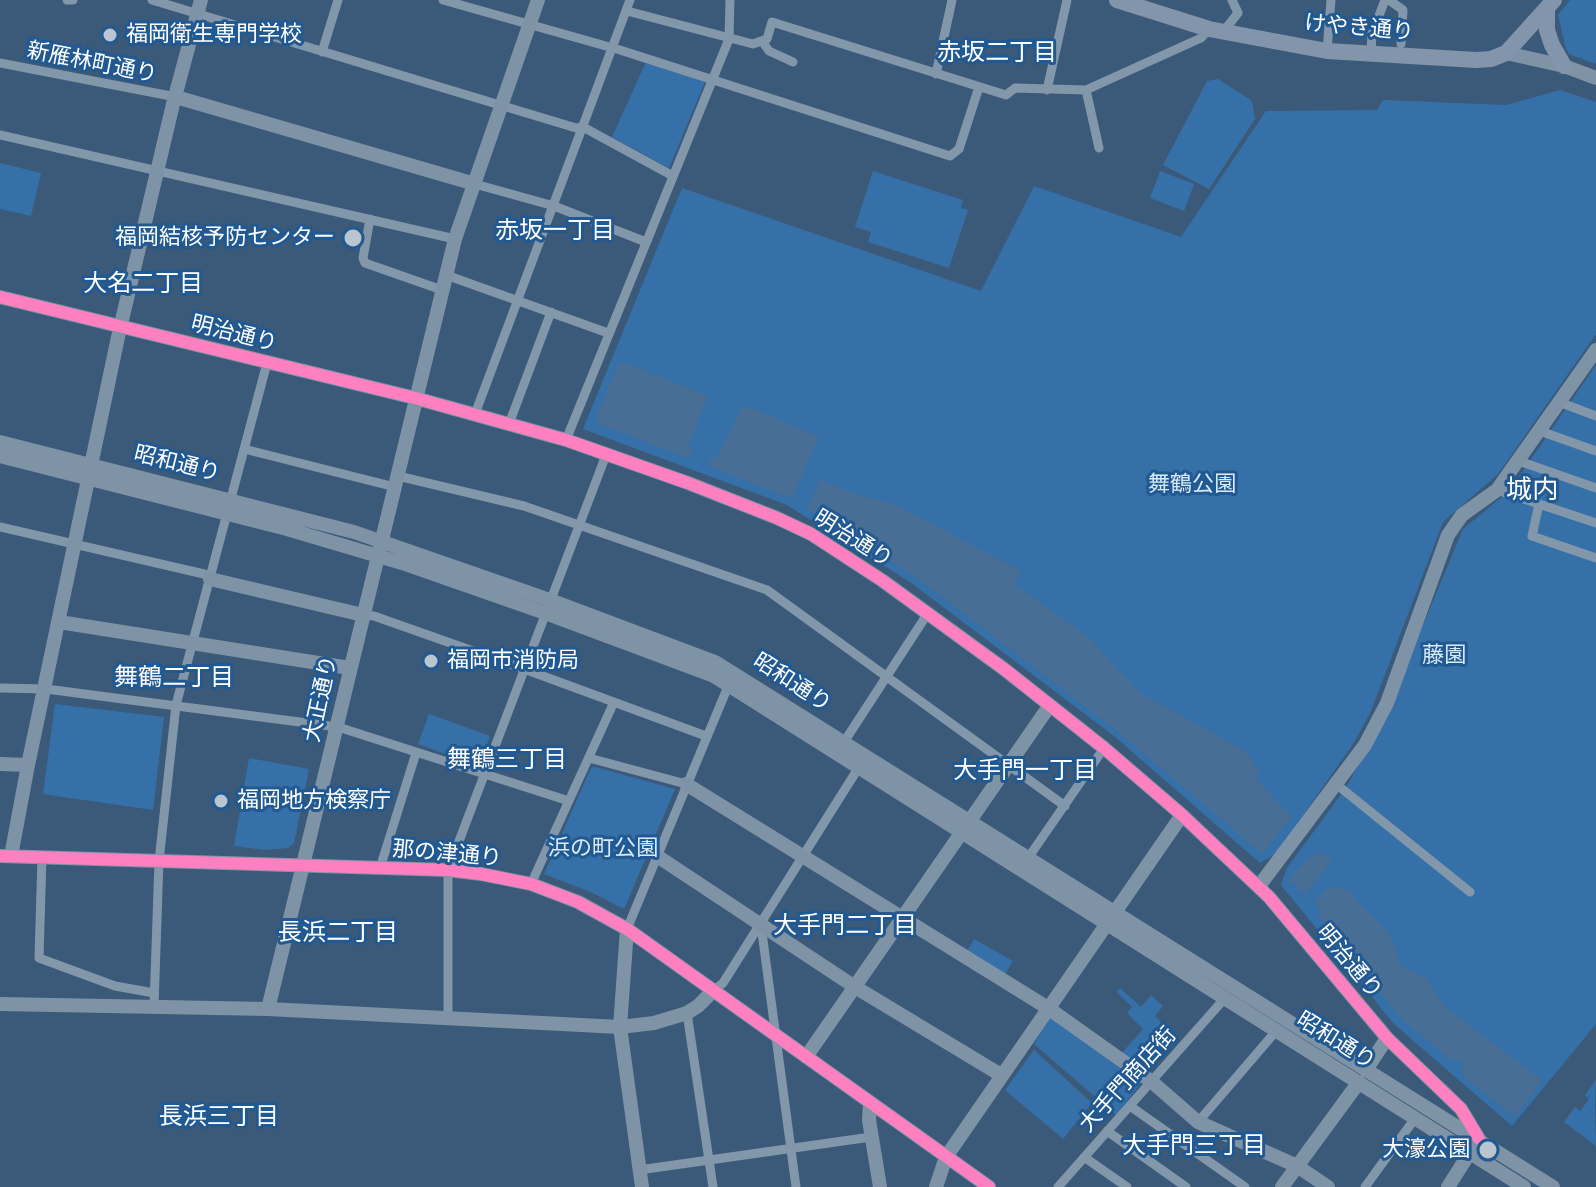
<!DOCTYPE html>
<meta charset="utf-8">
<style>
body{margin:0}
canvas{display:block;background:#3b5978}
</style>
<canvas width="1596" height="1187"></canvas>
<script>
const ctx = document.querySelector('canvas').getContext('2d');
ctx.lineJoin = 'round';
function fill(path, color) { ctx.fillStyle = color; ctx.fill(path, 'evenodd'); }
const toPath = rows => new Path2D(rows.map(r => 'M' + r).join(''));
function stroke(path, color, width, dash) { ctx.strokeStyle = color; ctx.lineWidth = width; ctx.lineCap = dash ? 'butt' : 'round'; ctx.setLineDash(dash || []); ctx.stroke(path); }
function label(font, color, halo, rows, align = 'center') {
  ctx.font = font + ' "PT Sans Narrow","Noto Sans JP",sans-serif'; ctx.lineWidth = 6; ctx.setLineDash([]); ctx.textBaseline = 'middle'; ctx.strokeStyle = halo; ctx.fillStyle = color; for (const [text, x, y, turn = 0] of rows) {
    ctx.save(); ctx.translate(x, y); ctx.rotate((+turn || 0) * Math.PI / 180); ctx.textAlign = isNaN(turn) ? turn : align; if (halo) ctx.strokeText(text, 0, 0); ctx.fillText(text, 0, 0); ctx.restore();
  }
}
fill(toPath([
 [1570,0,1596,0,1596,64,1569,54,1566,49,1558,15],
 [646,62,705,82,669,168,612,137],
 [1218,79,1252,101,1255,119,1209,189,1163,165,1207,81],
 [1560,90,1596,102,1596,334,1498,474,1443,522,1371,711,1355,741,1277,853,1260,863,1114,736,910,582,787,505,583,429,682,188,981,291,1034,186,1181,237,1266,111,1377,110,1383,100,1506,105],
 [0,163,41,173,31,216,0,209],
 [873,171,963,200,961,208,968,210,949,268,868,242,871,232,855,227],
 [1160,171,1194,184,1184,211,1150,198],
 [1596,365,1596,1024,1512,1126,1394,1024,1281,885,1287,868,1345,789,1368,748,1396,690,1463,529,1509,491],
 [55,704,164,717,153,810,43,794],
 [429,714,490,736,479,766,418,744],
 [249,758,309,769,294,843,288,848,265,850,234,846],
 [595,767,675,789,625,907,622,908,593,893,544,874,591,768],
 [974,939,1013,961,1005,975,966,953],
 [1120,988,1141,1007,1151,995,1163,1006,1155,1016,1163,1024,1130,1061,1121,1054,1143,1029,1127,1013,1132,1007,1117,992],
 [1050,1017,1141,1083,1116,1115,1034,1044],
 [1034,1050,1092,1103,1063,1139,1005,1090],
 [1596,1080,1595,1104,1596,1146,1564,1122,1575,1107,1580,1111,1589,1099,1585,1095]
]), '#3670a8');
fill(toPath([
 [622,362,708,396,688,447,693,452,691,455,682,456,599,424,596,417,618,365],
 [750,407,819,437,792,499,713,468,708,463,710,459,717,457,742,408],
 [821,480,861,496,892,503,1021,571,1014,584,1088,637,1140,693,1247,752,1259,771,1256,779,1292,817,1262,854,1121,734,924,583,838,526,807,508],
 [1323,852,1332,860,1305,894,1298,890,1297,884,1287,881,1309,857],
 [1339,887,1351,891,1356,900,1386,930,1393,941,1400,965,1427,979,1445,1007,1542,1080,1515,1117,1464,1077,1462,1062,1450,1059,1405,1022,1337,942,1332,930,1320,918,1320,910,1315,902,1325,889]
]), '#486e95');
stroke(toPath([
 [67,0,73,0],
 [152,0,576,128,583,127,673,176],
 [443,0,620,50,950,156,959,149,979,87],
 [1389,0,1403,10,1401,44],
 [627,11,753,44,767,39,772,22,1006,95,1015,88,1086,90,1201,38,1209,29],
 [1223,32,1238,13,1232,0],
 [762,41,769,51,793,62],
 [1327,51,1331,0],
 [322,52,338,0],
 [1371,52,1372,34,1385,0],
 [0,63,176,97],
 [936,74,952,0],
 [1047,90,1067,0],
 [1086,90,1099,148],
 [0,135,455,239],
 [475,184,554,206,646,242],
 [370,219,363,258,365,263,442,290],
 [446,275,608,333],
 [1559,402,1596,416],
 [475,414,630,0],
 [509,424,551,312],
 [1540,431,1596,451],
 [566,440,729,39,730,0],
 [244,449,395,487],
 [1519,461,1596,488],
 [398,476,524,506,767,590,1065,806],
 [1497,490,1596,523],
 [1539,504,1532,536,1596,558],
 [0,527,204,574,210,579],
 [363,615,374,616,524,669,706,736],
 [0,688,46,689,338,727,569,801],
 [844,742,928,613],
 [589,758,686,784],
 [1336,784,1470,892],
 [42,857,39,958,115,986,154,993],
 [1026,861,1104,748],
 [380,868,416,753],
 [531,884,614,702],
 [761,925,796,1187],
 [627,929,729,684],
 [713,991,723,983,859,767],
 [154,1006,159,861,176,705,267,363],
 [687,1013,713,1187],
 [448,1018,448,870,606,455],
 [1130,1106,1245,1187],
 [1198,1122,1277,1030],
 [1107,1131,1186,1187],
 [1084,1157,1127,1187],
 [639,1170,871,1137],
 [1058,1187,1225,998],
 [1365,1187,1416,1117]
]), '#8397ab', 9);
stroke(toPath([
 [1506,53,1564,66,1596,78],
 [176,97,475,184],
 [0,297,415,398,566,440,688,483,777,518,811,534,883,581,1004,669,1104,748,1182,815,1269,897,1387,1038,1461,1109,1479,1139],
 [0,442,354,532,550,600,715,662,1553,1187],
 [0,456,287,529,402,563,545,613,714,676,1524,1187],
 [210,579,363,615],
 [59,622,350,668],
 [0,764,28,765],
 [686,784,1048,1008,1152,1082,1198,1122,1297,1166,1328,1187],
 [0,856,448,870,481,874,531,884,578,902,627,929,989,1187],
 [11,856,28,765,118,337,173,104,201,0],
 [657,856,855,987,1001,1075],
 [1259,886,1365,745,1387,703,1448,535,1462,515,1497,490,1596,350],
 [627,929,620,1027,642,1187],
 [0,1004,268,1009,620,1027,654,1023,687,1013,698,1006,713,991],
 [268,1009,455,239,538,0],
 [806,1057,1050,705],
 [1366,1070,1387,1038],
 [870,1104,869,1120,880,1187],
 [936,1187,946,1157,1182,815],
 [1282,1187,1359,1082],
 [1448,1187,1474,1146]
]), '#7f93a7', 14);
stroke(toPath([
 [1117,0,1209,29,1327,51,1476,60,1491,59,1506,53,1554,0],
 [1547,8,1547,30,1552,45,1564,66]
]), '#8295ab', 16);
stroke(toPath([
 [0,297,415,398,566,440,688,483,777,518,811,534,883,581,1004,669,1104,748,1182,815,1269,897,1387,1038,1461,1109,1479,1139],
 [0,856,448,870,481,874,531,884,578,902,627,929,989,1187]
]), '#ff80c0', 12);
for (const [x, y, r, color] of [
 [110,35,8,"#bac5d0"],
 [353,238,10,"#bac5d0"],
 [431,661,8,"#bac5d0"],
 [221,801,8,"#bac5d0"],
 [1488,1150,10,"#bac5d0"]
]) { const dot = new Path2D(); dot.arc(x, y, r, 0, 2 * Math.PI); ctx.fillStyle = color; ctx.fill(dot); stroke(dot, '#215992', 3); }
label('22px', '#fff', '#215992', [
 ["けやき通り",1359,28,5],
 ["新雁林町通り",92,63,11],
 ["明治通り",234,334,14],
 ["昭和通り",177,464,14],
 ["明治通り",853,539,32],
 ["昭和通り",792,683,33],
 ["大正通り",321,699,-78],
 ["那の津通り",447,854,5],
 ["明治通り",1349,962,50],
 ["昭和通り",1336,1041,32],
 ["大手門商店街",1128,1080,-48]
]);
label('22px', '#fff', '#215992', [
 ["福岡衛生専門学校",126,35],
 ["福岡結核予防センター",335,238,"right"],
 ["福岡市消防局",447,661],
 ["福岡地方検察庁",237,801],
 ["大濠公園",1470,1150,"right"]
], 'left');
label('22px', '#d8e9fa', '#215992', [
 ["舞鶴公園",1192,485],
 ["藤園",1444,656],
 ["浜の町公園",603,849]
]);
label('24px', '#fff', '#215992', [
 ["赤坂二丁目",997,53],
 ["赤坂一丁目",555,231],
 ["大名二丁目",143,284],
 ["舞鶴二丁目",174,678],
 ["舞鶴三丁目",507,760],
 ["大手門一丁目",1025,771],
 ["大手門二丁目",845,926],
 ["長浜二丁目",338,933],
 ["長浜三丁目",219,1117],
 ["大手門三丁目",1194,1146]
]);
label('26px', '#fff', '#215992', [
 ["城内",1532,491]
]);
</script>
